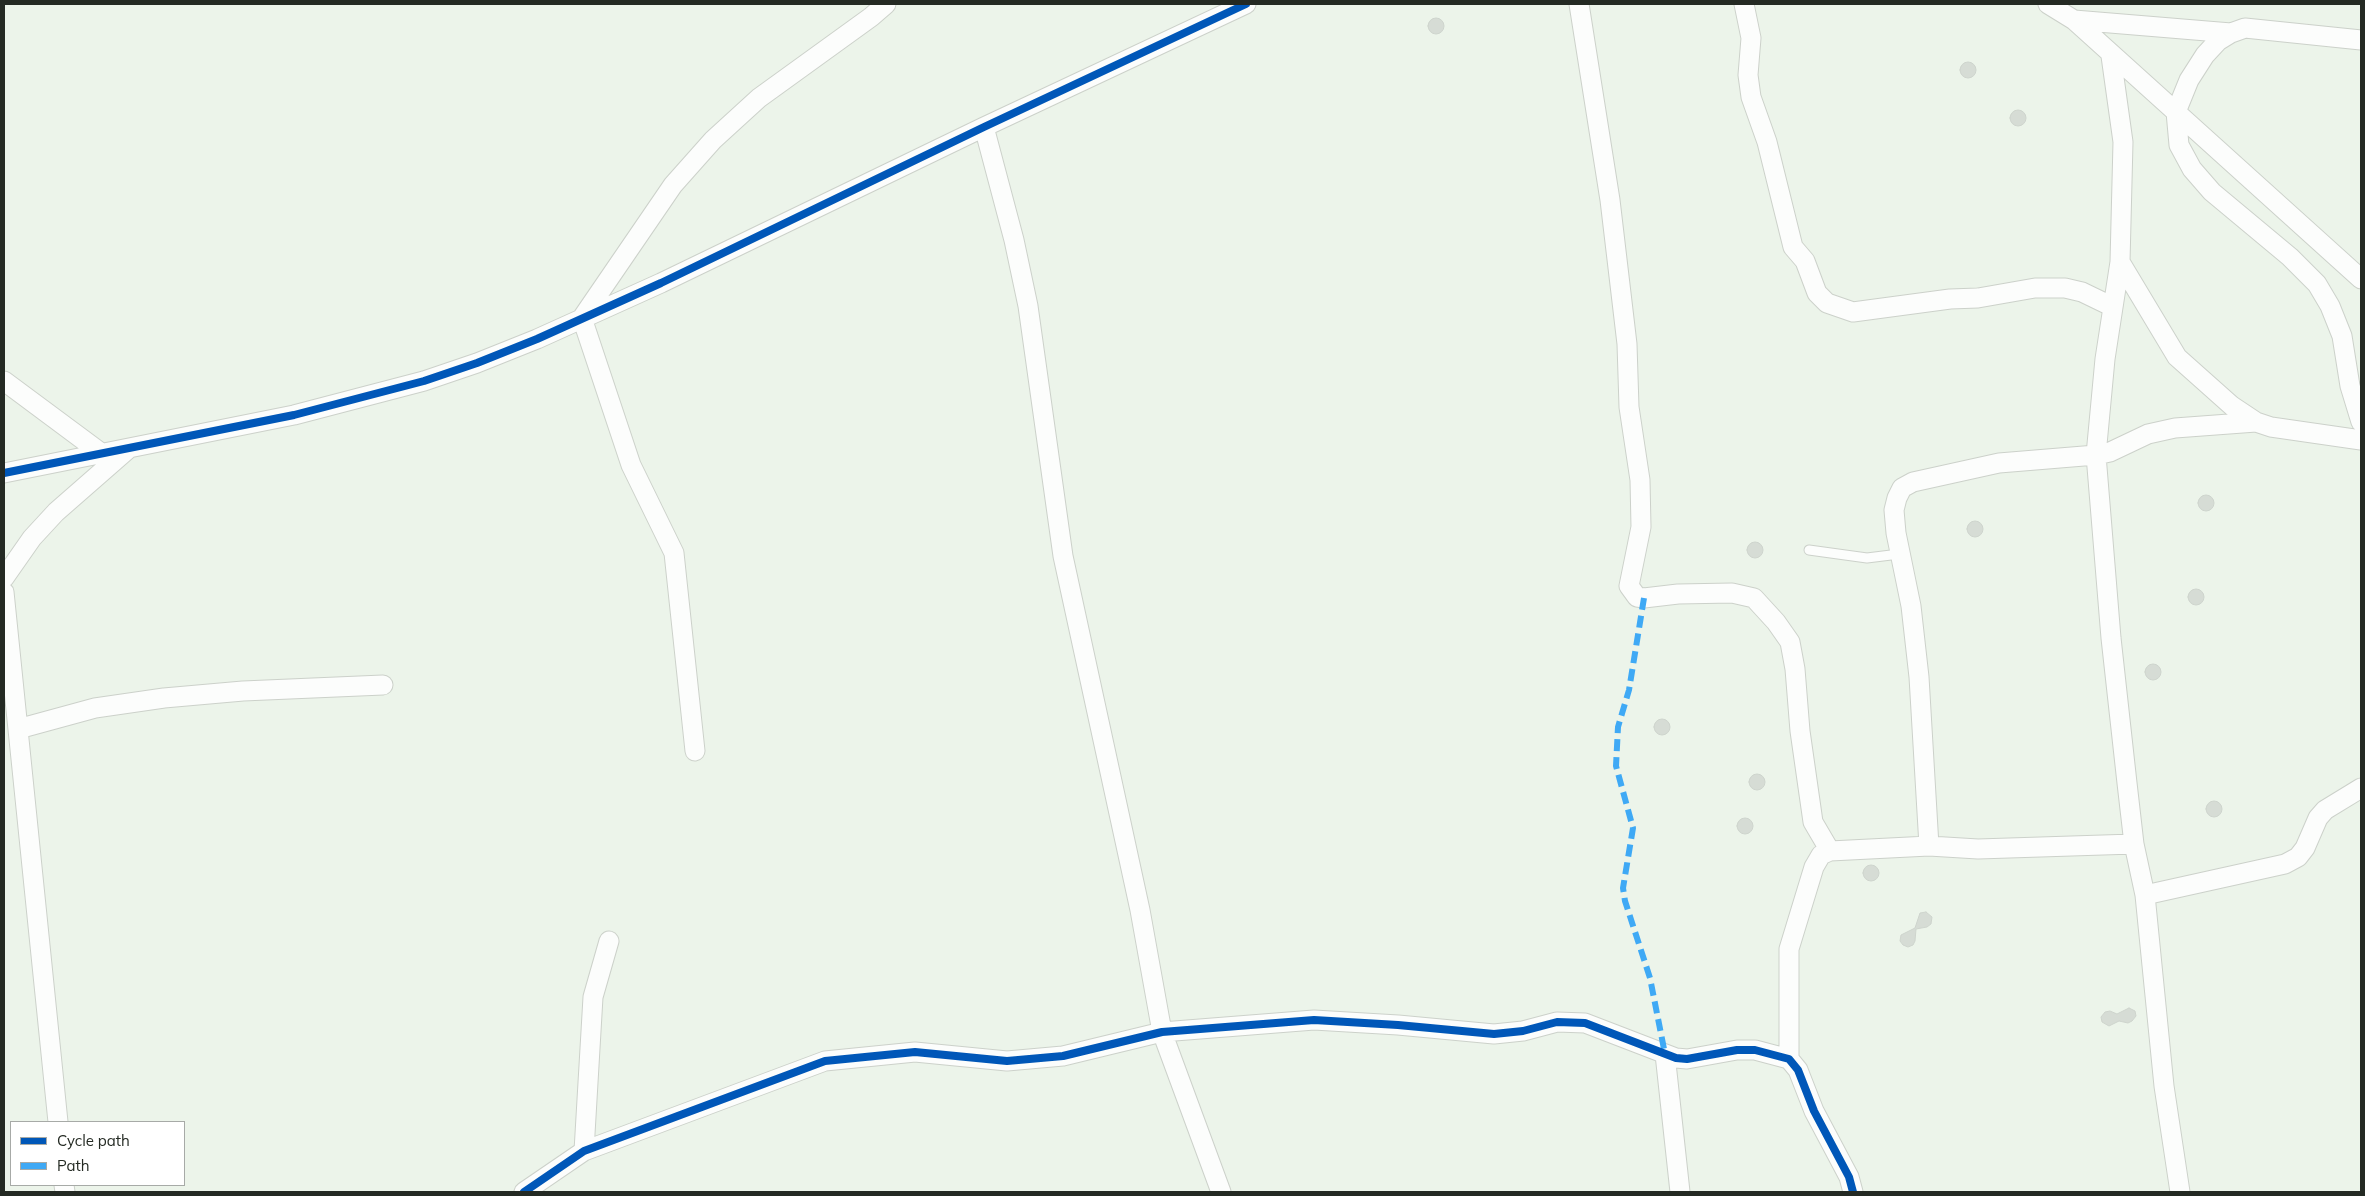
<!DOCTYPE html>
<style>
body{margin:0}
#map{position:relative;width:2365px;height:1196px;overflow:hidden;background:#ecf4ea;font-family:Mulish,sans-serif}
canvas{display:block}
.frame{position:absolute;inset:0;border:5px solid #242a23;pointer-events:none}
.legend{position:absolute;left:10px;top:1121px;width:175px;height:65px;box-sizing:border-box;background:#fff;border:1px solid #a7aaa7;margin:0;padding:6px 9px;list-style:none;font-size:15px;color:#242a23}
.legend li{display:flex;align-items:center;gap:10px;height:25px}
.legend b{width:25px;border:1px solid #a7aaa7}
</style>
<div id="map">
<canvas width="2365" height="1196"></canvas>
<div class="frame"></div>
<ul class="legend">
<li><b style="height:6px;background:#0057b8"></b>Cycle path</li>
<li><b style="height:6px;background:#3fa9f5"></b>Path</li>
</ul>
</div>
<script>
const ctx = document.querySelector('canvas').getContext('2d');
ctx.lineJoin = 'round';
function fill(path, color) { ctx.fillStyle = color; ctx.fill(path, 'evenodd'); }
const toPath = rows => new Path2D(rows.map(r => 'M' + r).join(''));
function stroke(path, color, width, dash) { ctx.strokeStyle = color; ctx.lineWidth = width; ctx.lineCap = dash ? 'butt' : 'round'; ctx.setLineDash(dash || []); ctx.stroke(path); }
const building = toPath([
 '1428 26a8 8 0 1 1 16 0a8 8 0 1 1-16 0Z',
 '1960 70a8 8 0 1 1 16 0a8 8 0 1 1-16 0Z',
 '2010 118a8 8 0 1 1 16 0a8 8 0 1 1-16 0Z',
 '2198 503a8 8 0 1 1 16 0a8 8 0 1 1-16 0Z',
 '1967 529a8 8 0 1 1 16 0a8 8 0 1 1-16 0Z',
 '1747 550a8 8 0 1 1 16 0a8 8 0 1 1-16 0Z',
 '2188 597a8 8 0 1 1 16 0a8 8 0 1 1-16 0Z',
 '2145 672a8 8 0 1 1 16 0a8 8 0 1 1-16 0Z',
 '1654 727a8 8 0 1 1 16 0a8 8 0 1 1-16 0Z',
 '1749 782a8 8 0 1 1 16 0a8 8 0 1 1-16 0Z',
 '2206 809a8 8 0 1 1 16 0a8 8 0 1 1-16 0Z',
 '1737 826a8 8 0 1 1 16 0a8 8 0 1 1-16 0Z',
 '1863 873a8 8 0 1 1 16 0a8 8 0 1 1-16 0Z',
 [1926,912,1932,917,1931,924,1927,927,1916,929,1915,941,1913,945,1908,947,1903,945,1900,941,1901,935,1915,928,1920,913,1926,912],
 [2129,1008,2135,1011,2136,1016,2132,1021,2128,1023,2119,1021,2109,1026,2102,1022,2101,1017,2105,1012,2110,1011,2117,1014,2129,1008]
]);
fill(building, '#d6dcd5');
stroke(building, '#ced4cd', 1);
const service = toPath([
 [1809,550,1867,558,1899,554]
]);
const minor = toPath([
 [1579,4,1610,200,1627,344,1629,407,1640,480,1641,527,1629,586,1637,597,1644,598,1678,594,1732,593,1754,598,1776,622,1790,642,1795,669,1800,731,1813,822,1830,851],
 [1744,4,1751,38,1748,75,1751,97,1767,142,1793,247,1805,261,1817,293,1827,303,1853,312,1950,299,1978,298,2035,288,2065,288,2082,292,2113,307],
 [2048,4,2074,20,2361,279],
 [2074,20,2231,33],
 [2361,40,2245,28,2231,33,2218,41,2205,55,2189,80,2176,112,2179,145,2192,169,2212,192,2290,257,2317,284,2330,306,2342,336,2350,386,2361,422],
 [2111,56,2123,142,2120,262,2105,359,2096,455,2111,638,2127,783,2134,844,2145,895,2164,1086,2180,1192],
 [984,127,1014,240,1028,306,1063,556,1140,910,1162,1032,1221,1192],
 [2120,262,2177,357,2232,406,2256,422,2271,427,2361,440],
 [4,381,101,453],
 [4,473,294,415,424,381,477,363,537,339,661,283,984,127,1246,4],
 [4,578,32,538,56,512,128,449],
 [4,592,58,1122],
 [18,729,95,708,164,698,243,691,383,685],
 [695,751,674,553,631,465,582,318,673,185,713,140,759,98,871,17,886,4],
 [2134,844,1978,849,1929,846,1919,677,1911,606,1896,533,1894,510,1897,498,1902,488,1913,482,1999,463,2096,455,2110,452,2148,434,2175,428,2256,422],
 [2145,895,2285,864,2298,857,2305,848,2318,818,2325,810,2361,788],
 [1665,1054,1680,1192],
 [1789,1059,1789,949,1814,867,1821,855,1830,851,1929,846],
 [584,1151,593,997,609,941],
 [64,1185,65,1192],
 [524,1192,584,1151,825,1061,915,1052,1007,1061,1063,1056,1162,1032,1314,1020,1398,1025,1494,1034,1523,1031,1557,1022,1585,1023,1676,1058,1687,1059,1737,1050,1755,1050,1789,1059,1798,1070,1814,1111,1849,1177,1853,1192]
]);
stroke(service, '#ccd1ca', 11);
stroke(minor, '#ccd1ca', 21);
stroke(service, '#fcfdfc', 9);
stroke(minor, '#fcfdfc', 19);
stroke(toPath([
 [1644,598,1629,690,1618,727,1616,766,1633,828,1623,888,1625,901,1650,978,1665,1054]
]), '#3fa9f5', 6, [12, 6]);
stroke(toPath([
 [4,473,294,415,424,381,477,363,537,339,661,283,984,127,1246,4],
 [524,1192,584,1151,825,1061,915,1052,1007,1061,1063,1056,1162,1032,1314,1020,1398,1025,1494,1034,1523,1031,1557,1022,1585,1023,1676,1058,1687,1059,1737,1050,1755,1050,1789,1059,1798,1070,1814,1111,1849,1177,1853,1192]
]), '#0057b8', 8);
</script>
